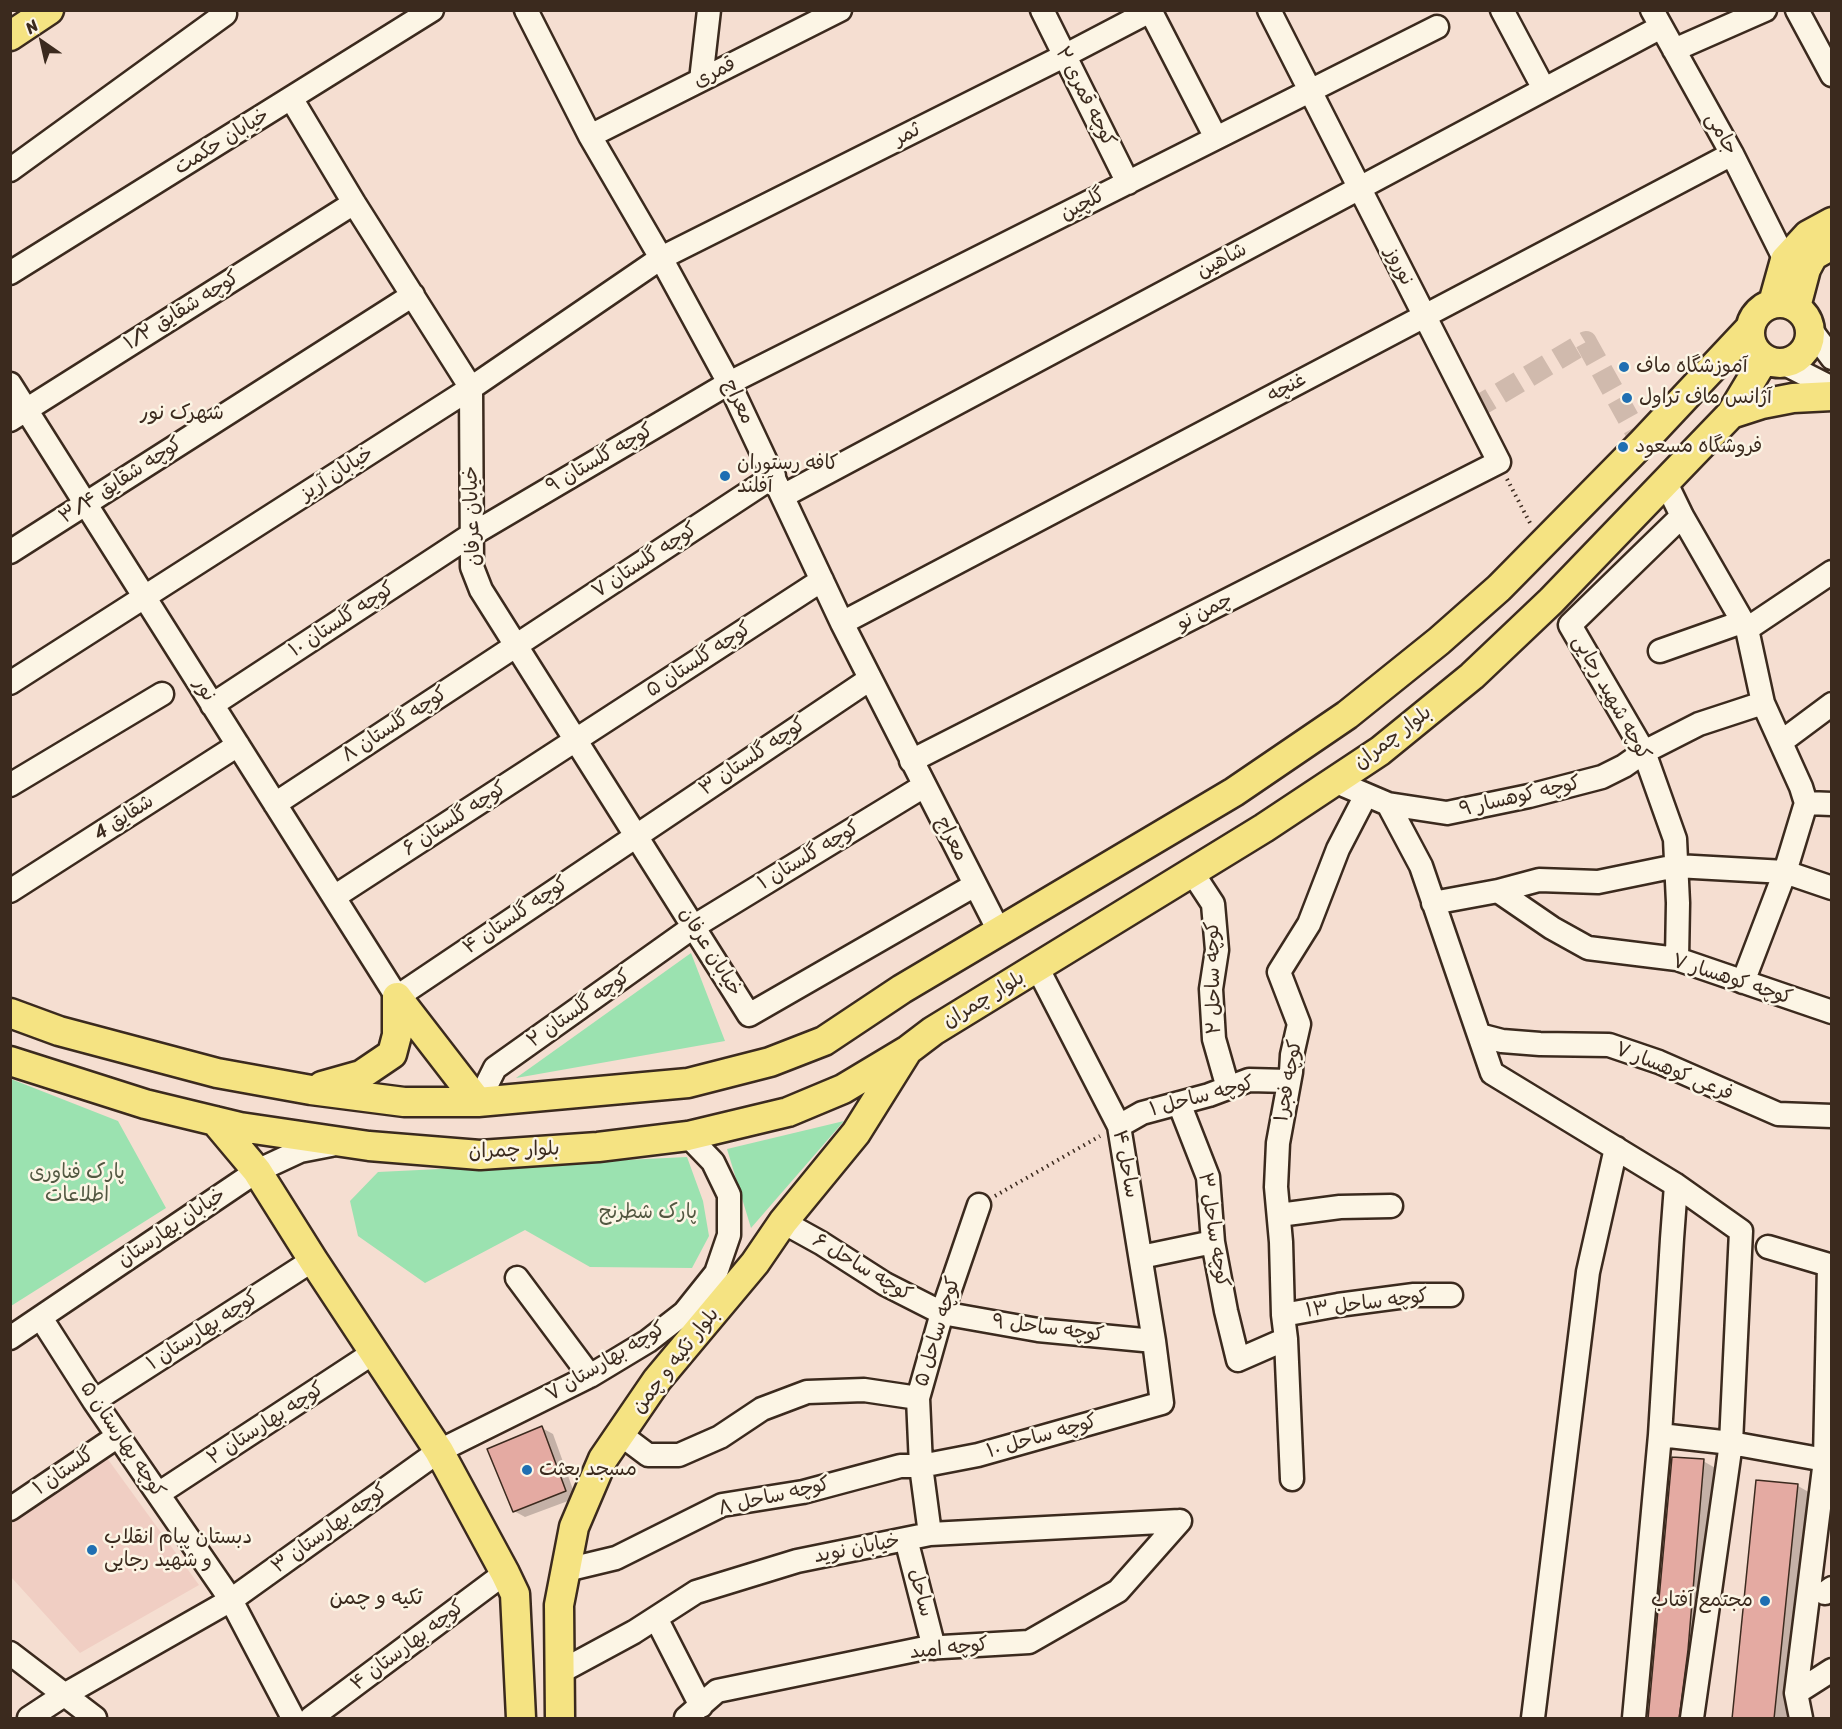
<!DOCTYPE html>
<meta charset="utf-8">
<style>
body{margin:0}
#map{position:relative;width:1842px;height:1729px;overflow:hidden;background:#f5ded1;font-family:Sriracha,sans-serif}
canvas{display:block}
.frame{position:absolute;inset:0;border:12px solid #3b2a1e;pointer-events:none}
.north{position:absolute;left:12px;top:12px;width:60px;height:60px;-webkit-text-stroke:4px #fcf5e5;paint-order:stroke;rotate:326deg;font-size:16px;font-weight:700;line-height:24px;text-align:center;color:#3b2a1e}
.north::after{content:'';display:block;margin:auto;width:21px;height:27px;background:#3b2a1e;clip-path:polygon(50% 0,100% 100%,50% 72%,0 100%)}
</style>
<div id="map">
<canvas width="1842" height="1729"></canvas>
<div class="frame"></div>
<div class="north">N</div>
</div>
<script>
const ctx = document.querySelector('canvas').getContext('2d');
ctx.lineJoin = 'round';
function fill(path, color) { ctx.fillStyle = color; ctx.fill(path, 'evenodd'); }
const toPath = rows => new Path2D(rows.map(r => 'M' + r).join(''));
function stroke(path, color, width, dash) { ctx.strokeStyle = color; ctx.lineWidth = width; ctx.lineCap = dash ? 'butt' : 'round'; ctx.setLineDash(dash || []); ctx.stroke(path); }
function label(font, color, halo, rows, align = 'center') {
  ctx.font = font + ' Sriracha,"Playpen Sans Arabic",sans-serif'; ctx.lineWidth = 5; ctx.setLineDash([]); ctx.textBaseline = 'middle'; ctx.strokeStyle = halo; ctx.fillStyle = color; for (const [text, x, y, turn = 0] of rows) {
    ctx.save(); ctx.translate(x, y); ctx.rotate((+turn || 0) * Math.PI / 180); ctx.textAlign = isNaN(turn) ? turn : align; if (halo) ctx.strokeText(text, 0, 0); ctx.fillText(text, 0, 0); ctx.restore();
  }
}
fill(toPath([
 [107,1458,199,1585,80,1653,11,1577,11,1523]
]), '#f0cec3');
fill(toPath([
 [691,953,725,1041,516,1078],
 [11,1079,118,1121,166,1208,11,1306],
 [844,1121,751,1228,727,1149],
 [687,1157,703,1201,709,1236,692,1268,590,1267,525,1230,425,1283,358,1236,350,1201,378,1172]
]), '#9be2b0');
fill(toPath([
 [542,1428,553,1434,576,1498,525,1517,514,1511],
 [1703,1461,1726,1474,1703,1718,1650,1718],
 [1798,1486,1821,1499,1798,1718,1733,1718]
]), '#0003');
const building = toPath([
 [542,1426,566,1491,513,1512,487,1449,542,1426],
 [1672,1457,1704,1459,1688,1650,1679,1719,1648,1719,1672,1457],
 [1756,1480,1798,1484,1774,1719,1732,1719,1756,1480]
]);
fill(building, '#e4aaa2');
stroke(building, '#3b2a1e', 1.5);
stroke(toPath([
 [1472,410,1586,342,1642,443]
]), '#d0baad', 22, [22, 11]);
const minor = toPath([
 [526,10,590,136,661,258,729,383,842,623,999,931],
 [1042,10,1128,183],
 [1150,10,1216,138],
 [1502,10,1544,89],
 [1652,10,1732,154,1785,260],
 [1797,10,1832,75],
 [1674,50,1765,10],
 [701,80,709,10],
 [291,98,354,203,471,388,472,567,481,590,749,1015,975,885],
 [590,136,840,10],
 [10,170,225,14],
 [10,273,432,10],
 [1811,330,1832,358],
 [1783,363,1832,388],
 [10,384,397,997,870,679],
 [10,420,354,203],
 [1666,483,1682,516,1747,629,1763,703,1801,787,1806,803,1785,872,1743,982],
 [783,496,1661,27],
 [10,552,413,295],
 [842,623,1732,154],
 [1747,629,1832,572],
 [1660,651,1742,622],
 [10,683,471,388,661,258,1064,56,1152,10],
 [212,705,471,535,729,383,1437,27],
 [1781,742,1832,704],
 [911,761,1499,462,1269,10],
 [1334,781,1388,804,1447,813,1529,796,1602,777,1624,766,1644,752,1699,724,1763,703],
 [10,785,162,694],
 [1806,803,1832,804],
 [275,804,774,476],
 [1388,804,1421,866,1492,1073,1676,1185,1741,1231,1731,1443,1692,1718],
 [1192,872,1213,904,1217,950,1211,989,1214,1039,1228,1088],
 [10,891,238,745],
 [1498,891,1539,880,1598,882,1676,866,1785,872,1832,888],
 [334,897,822,580],
 [1433,903,1498,891,1552,928,1588,948,1677,959,1832,1012],
 [1677,959,1678,903,1675,839,1644,752,1570,625,1682,516],
 [1479,1035,1502,1041,1540,1044,1609,1045,1659,1062,1778,1114,1832,1116],
 [478,1102,495,1068,693,927,924,786],
 [1179,1103,1208,1177,1213,1242,1226,1311,1238,1360,1286,1339,1283,1315,1281,1242,1276,1187,1278,1143,1291,1072,1292,1055,1299,1024,1279,972,1309,924,1338,849,1366,795],
 [1119,1126,1142,1113,1209,1095,1249,1080,1289,1081],
 [1279,1215,1340,1207,1391,1206],
 [783,1222,821,1243,885,1284,942,1313,1038,1330,1154,1341],
 [1768,1247,1829,1265,1825,1460,1796,1693,1801,1718],
 [1141,1257,1213,1242],
 [517,1278,590,1376],
 [1283,1315,1338,1305,1414,1295,1451,1295],
 [41,1318,94,1401,231,1600,293,1718],
 [10,1338,257,1171,300,1151,331,1145],
 [1286,1339,1292,1479],
 [94,1401,313,1260],
 [620,1434,648,1455,679,1455,720,1437,762,1409,807,1392,864,1390,918,1398],
 [1660,1435,1672,1239,1676,1185],
 [158,1494,373,1353],
 [10,1509,118,1436],
 [930,1534,921,1466,918,1398,942,1313,979,1205],
 [906,1539,934,1648],
 [566,1570,616,1558,722,1505,803,1492,900,1466,921,1466,978,1455,1162,1403,1154,1341,1119,1126,1037,967],
 [1825,1593,1832,1588],
 [656,1618,701,1706],
 [10,1653,95,1718],
 [560,1672,634,1632,696,1592,797,1561,930,1534,1180,1521],
 [1796,1693,1832,1670],
 [29,1718,64,1695,231,1600,439,1451,590,1376,648,1341,684,1313,716,1273,729,1235,729,1195,713,1162,688,1136],
 [311,1718,505,1573],
 [686,1718,717,1691,925,1648,1029,1642,1118,1591,1180,1521],
 [1533,1718,1588,1272,1616,1148],
 [1634,1718,1660,1435,1731,1443,1825,1460]
]);
const major = toPath([
 [10,36,49,10],
 '1750 333a30 30 0 1 1 60 0a30 30 0 1 1-60 0Z',
 [1773,303,1785,260,1808,235,1832,222],
 [1796,307,1806,269,1813,256,1832,245],
 [1731,414,1762,404,1793,398,1832,396],
 [397,997,478,1102],
 [10,1013,59,1031,217,1073,311,1090,404,1102,478,1102,688,1083,770,1062,824,1041,902,989,1234,792,1347,715,1439,641,1499,588,1642,443,1750,328],
 [10,1061,145,1104,240,1127,369,1146,480,1155,598,1147,688,1136,788,1112,843,1089,908,1050,933,1031,1264,828,1380,751,1472,676,1551,601,1731,414,1764,359],
 [322,1086,361,1075,392,1054,397,1035,397,997],
 [215,1121,257,1171,313,1260,439,1451,505,1573,515,1594,521,1718],
 [560,1718,559,1605,574,1527,603,1459,657,1380,755,1263,783,1222,856,1133,906,1053]
]);
stroke(minor, '#3b2a1e', 27);
stroke(major, '#3b2a1e', 33);
stroke(toPath([
 [1507,479,1530,523],
 [995,1196,1100,1136]
]), '#3b2a1e', 4, [1.5, 4.5]);
stroke(minor, '#fcf5e5', 22);
stroke(major, '#f5e382', 28);
for (const [x, y, r, color] of [
 [1624,367,6,"#1f6fb2"],
 [1627,398,6,"#1f6fb2"],
 [1623,447,6,"#1f6fb2"],
 [725,476,6,"#1f6fb2"],
 [527,1470,6,"#1f6fb2"],
 [92,1550,6,"#1f6fb2"],
 [1765,1601,6,"#1f6fb2"]
]) { const dot = new Path2D(); dot.arc(x, y, r, 0, 2 * Math.PI); ctx.fillStyle = color; ctx.fill(dot); stroke(dot, '#fcf5e5', 2); }
label('20px', '#3b2a1e', '#fcf5e5', [
 ["قمری",715,73,-27],
 ["کوچه قمری ۲",1085,97,63],
 ["جامی",1721,134,61],
 ["ثمر",907,135,-27],
 ["خیابان حکمت",222,142,-32],
 ["گلچین",1083,205,-27],
 ["شاهین",1222,261,-28],
 ["نوروز",1399,267,63],
 ["کوچه شقایق ۱/۲",182,311,-32],
 ["غنچه",1287,388,-28],
 ["معراج",738,402,64],
 ["کوچه گلستان ۹",600,459,-30],
 ["خیابان آریز",337,474,-33],
 ["کوچه شقایق ۳/۴",121,481,-33],
 ["خیابان عرفان",473,516,-92],
 ["کوچه گلستان ۷",645,561,-33],
 ["چمن نو",1205,612,-27],
 ["کوچه گلستان ۱۰",342,620,-33],
 ["کوچه گلستان ۵",699,660,-33],
 ["نور",204,690,58],
 ["کوچه شهید رجایی",1611,698,61],
 ["کوچه گلستان ۸",395,725,-33],
 ["بلوار چمران",1393,738,-37],
 ["کوچه گلستان ۳",753,757,-34],
 ["کوچه کوهسار ۹",1520,797,-13],
 ["شقایق 4",124,818,-33],
 ["کوچه گلستان ۶",455,819,-33],
 ["معراج",951,839,63],
 ["کوچه گلستان ۱",809,856,-31],
 ["کوچه گلستان ۴",516,916,-34],
 ["خیابان عرفان",710,952,58],
 ["کوچه ساحل ۲",1214,978,-91],
 ["کوچه کوهسار ۷",1732,980,18],
 ["بلوار چمران",984,1000,-31],
 ["کوچه گلستان ۲",579,1009,-35],
 ["فرعی کوهسار ۷",1674,1072,22],
 ["کوچه فجر۱",1289,1081,-80],
 ["کوچه ساحل ۱",1202,1097,-15],
 ["بلوار چمران",514,1151,-2],
 ["ساحل ۴",1125,1164,79],
 ["خیابان بهارستان",172,1228,-34],
 ["کوچه ساحل ۳",1213,1230,81],
 ["کوچه ساحل ۶",862,1268,31],
 ["کوچه ساحل ۱۳",1367,1304,-7],
 ["کوچه ساحل ۹",1048,1329,7],
 ["کوچه بهارستان ۱",203,1331,-33],
 ["کوچه ساحل ۵",938,1332,-73],
 ["بلوار تکیه و چمن",676,1361,-52],
 ["کوچه بهارستان ۷",606,1362,-31],
 ["کوچه بهارستان ۲",266,1424,-33],
 ["کوچه ساحل ۱۰",1042,1437,-16],
 ["کوچه بهارستان ۵",122,1440,56],
 ["گلستان ١",64,1472,-34],
 ["کوچه ساحل ۸",774,1497,-13],
 ["کوچه بهارستان ۳",330,1529,-36],
 ["خیابان نوید",857,1549,-11],
 ["ساحل",920,1593,75],
 ["کوچه بهارستان ۴",408,1646,-37],
 ["کوچه امید",949,1649,-6]
]);
label('20px', '#3b2a1e', '#fcf5e5', [
 ["آموزشگاه ماف",1636,367],
 ["آژانس ماف تراول",1639,398],
 ["فروشگاه مسعود",1635,447],
 ["کافه رستوران",737,464],
 ["آفلند",737,487],
 ["مسجد بعثت",539,1470],
 ["دبستان پبام انقلاب",104,1538],
 ["و شهید رجایی",104,1561],
 ["مجتمع آفتاب",1753,1601,"right"]
], 'left');
label('20px', '#535842', '#fcf5e5', [
 ["پارک فناوری",77,1173],
 ["اطلاعات",77,1196],
 ["پارک شطرنج",648,1213]
]);
label('21px', '#3b2a1e', '#fcf5e5', [
 ["شهرک نور",182,414],
 ["تکیه و چمن",376,1599]
]);
</script>
